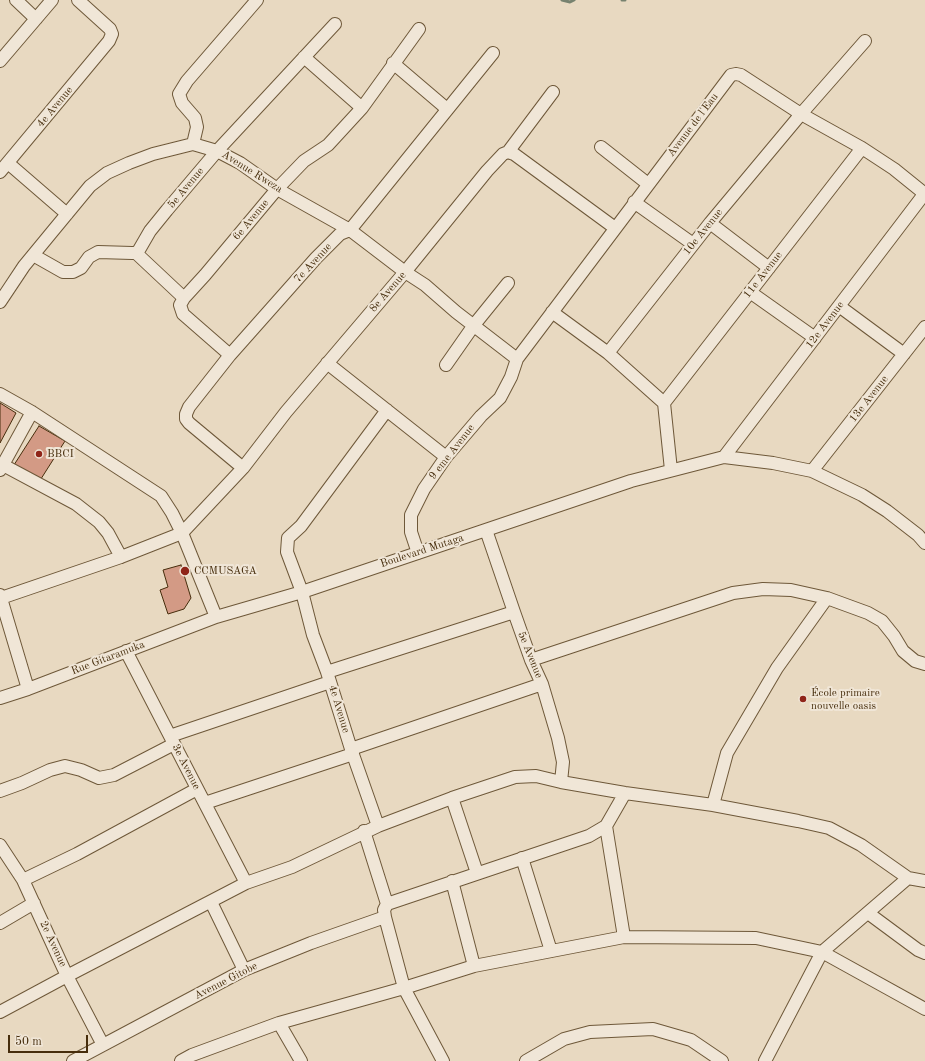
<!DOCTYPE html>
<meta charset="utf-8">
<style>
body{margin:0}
#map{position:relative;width:925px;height:1061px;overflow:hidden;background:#e8d9c1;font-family:"Old Standard TT",serif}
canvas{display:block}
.scale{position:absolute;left:8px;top:1035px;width:80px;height:18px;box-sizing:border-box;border:2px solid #462d0c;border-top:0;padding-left:5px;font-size:12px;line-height:14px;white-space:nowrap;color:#462d0c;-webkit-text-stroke:3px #f0e6d7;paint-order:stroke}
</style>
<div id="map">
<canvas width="925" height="1061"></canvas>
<div class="scale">50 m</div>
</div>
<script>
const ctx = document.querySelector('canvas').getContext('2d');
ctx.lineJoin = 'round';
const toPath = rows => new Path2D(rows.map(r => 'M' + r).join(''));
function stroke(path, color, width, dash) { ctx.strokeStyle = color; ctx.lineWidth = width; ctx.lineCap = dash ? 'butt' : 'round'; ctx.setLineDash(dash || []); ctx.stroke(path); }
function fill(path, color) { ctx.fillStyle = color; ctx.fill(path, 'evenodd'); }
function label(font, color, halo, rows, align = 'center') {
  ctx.font = font + ' "Old Standard TT",serif'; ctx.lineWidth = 4; ctx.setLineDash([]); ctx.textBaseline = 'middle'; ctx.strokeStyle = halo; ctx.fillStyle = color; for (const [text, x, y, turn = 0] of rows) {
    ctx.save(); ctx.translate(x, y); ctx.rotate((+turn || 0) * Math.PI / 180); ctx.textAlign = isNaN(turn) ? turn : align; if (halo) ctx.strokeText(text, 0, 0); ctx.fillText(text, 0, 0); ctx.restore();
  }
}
stroke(toPath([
 [562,0,570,2,574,0],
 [622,0,625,0]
]), '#77826f', 3);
const building = toPath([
 [0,403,16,413,0,443,0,403],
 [39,426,65,441,39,482,12,468,39,426],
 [181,565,191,598,184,609,168,614,160,590,168,587,163,570,181,565]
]);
fill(building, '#d39a85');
stroke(building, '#462d0c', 1);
const minor = toPath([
 [16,0,36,19],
 [304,57,362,108],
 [0,61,52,0],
 [393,63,447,109],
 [193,144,197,127,195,118,182,103,179,94,187,81,257,0],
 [601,147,648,184],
 [508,152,553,92],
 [8,163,67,214],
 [0,172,109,41,112,34,110,29,78,0],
 [634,202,693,244],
 [710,223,769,268],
 [136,253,184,298],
 [33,255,63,272,73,272,81,268,89,257,98,252,132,253,136,253,139,250,150,231,167,210,217,151,335,24],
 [750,292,815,338],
 [0,302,24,266,52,232,90,186,107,173,129,163,153,154,193,144,217,151,240,163,277,189,350,230,405,272,425,285,456,312,517,359],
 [839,306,904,354],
 [552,312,608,353,664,403,671,470],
 [608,353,710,223,801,114,865,41],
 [230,355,183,314,180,305,184,298,205,275,277,189,304,161,328,145,362,108,419,29],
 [327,363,446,457],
 [446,365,474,325,508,283],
 [0,394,32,412,161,496,172,513,182,533,216,617],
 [664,403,862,148],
 [724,457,925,193],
 [3,465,76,504,99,522,108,533,121,557],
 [243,468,189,423,186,419,186,414,189,407,230,355,316,258,340,234,350,230,493,53],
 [0,470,32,412],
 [812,471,925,327],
 [486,530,514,612,531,660,542,684,558,738,563,762,561,782],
 [418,553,411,532,411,515,424,489,446,457,481,416,500,398,511,377,517,359,731,75,736,74,741,75,801,114,862,148,894,169,925,194],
 [0,595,28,689],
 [1,598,121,557,182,533,243,468,286,412,405,272,487,171,503,154,508,152,514,154,615,228],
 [126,651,246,883],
 [531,660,733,593,763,589,791,590,827,598,868,613,882,621,894,636,903,651,915,661,925,664],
 [327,672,514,612],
 [0,698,28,689,216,617,302,592,631,481,724,457,773,463,812,471,862,495,887,511,918,535,925,543],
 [170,736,330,682],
 [351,749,542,684],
 [0,791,22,783,50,770,65,766,81,770,99,778,114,775,174,744],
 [452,798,477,873],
 [205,803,353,754],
 [713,805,727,753,777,668,827,598],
 [378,826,351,749,327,672,313,635,302,592,287,552,288,538,301,526,387,410],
 [606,826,624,937],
 [364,831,387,904],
 [0,845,23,880,67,976,103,1045],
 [522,858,551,951],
 [23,880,77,854,197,789],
 [452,881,474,966],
 [211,902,244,970],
 [868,913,918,950,925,953],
 [0,923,34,903],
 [0,1012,67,976,246,883,292,867,378,826,452,798,515,777,536,776,561,782,625,793,713,805,798,821,829,828,861,845,908,878,925,881],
 [279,1023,301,1061],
 [73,1061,244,970,311,943,385,917],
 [181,1061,192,1055,279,1023,404,988,474,966,624,937,756,938,822,952,925,1009],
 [443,1061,404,988,385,917,384,910,387,904,589,836,606,826,625,793],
 [526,1061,564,1039,590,1032,653,1029,691,1040,722,1061],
 [765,1061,822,952,908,878]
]);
stroke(minor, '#6e5839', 14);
stroke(minor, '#f0e6d7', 12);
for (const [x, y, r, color] of [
 [39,454,4,"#8f2418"],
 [185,571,5,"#8f2418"],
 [803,699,4,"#8f2418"]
]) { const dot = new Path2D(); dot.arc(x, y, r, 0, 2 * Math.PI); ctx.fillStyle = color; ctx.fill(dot); stroke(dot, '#f0e6d7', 1.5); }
label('11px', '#462d0c', '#f0e6d7', [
 ["4e Avenue",55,107,-50],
 ["Avenue de l'Eau",693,125,-53],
 ["Avenue Rweza",252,172,32],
 ["5e Avenue",186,188,-50],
 ["6e Avenue",251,220,-50],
 ["10e Avenue",703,232,-51],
 ["7e Avenue",313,263,-47],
 ["11e Avenue",763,275,-52],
 ["8e Avenue",388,292,-49],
 ["12e Avenue",825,325,-53],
 ["13e Avenue",869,399,-52],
 ["9 eme Avenue",452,452,-52],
 ["Boulevard Mutaga",422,551,-18],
 ["5e Avenue",530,655,68],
 ["Rue Gitaramuka",108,658,-21],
 ["4e Avenue",339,709,73],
 ["3e Avenue",186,767,63],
 ["2e Avenue",53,944,65],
 ["Avenue Gitobe",226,981,-27]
]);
label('11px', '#462d0c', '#f0e6d7', [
 ["BBCI",47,454],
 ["CCMUSAGA",194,571],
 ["École primaire",811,693],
 ["nouvelle oasis",811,706]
], 'left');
</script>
